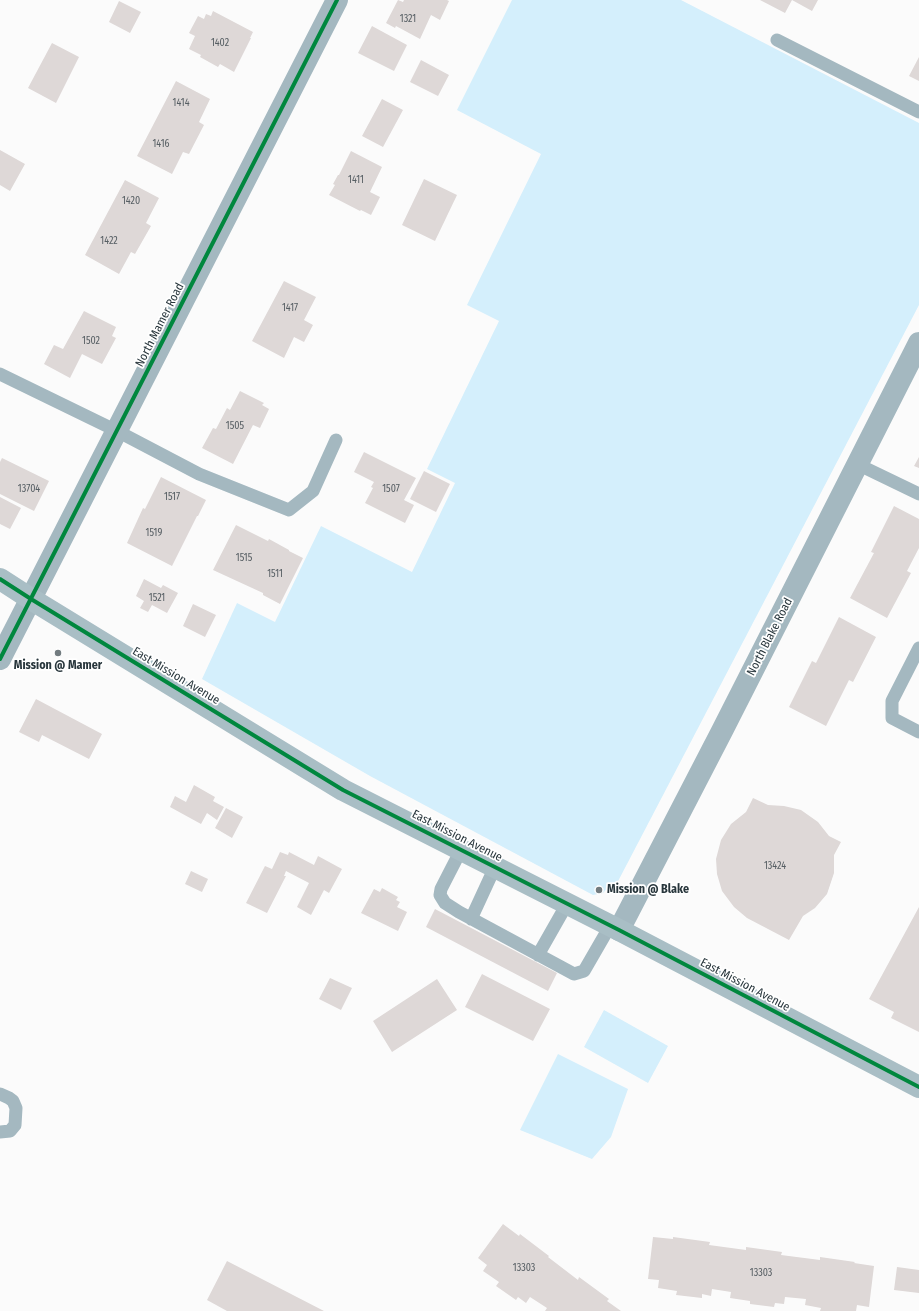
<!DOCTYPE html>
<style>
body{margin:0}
canvas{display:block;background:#fbfbfb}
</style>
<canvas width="919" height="1311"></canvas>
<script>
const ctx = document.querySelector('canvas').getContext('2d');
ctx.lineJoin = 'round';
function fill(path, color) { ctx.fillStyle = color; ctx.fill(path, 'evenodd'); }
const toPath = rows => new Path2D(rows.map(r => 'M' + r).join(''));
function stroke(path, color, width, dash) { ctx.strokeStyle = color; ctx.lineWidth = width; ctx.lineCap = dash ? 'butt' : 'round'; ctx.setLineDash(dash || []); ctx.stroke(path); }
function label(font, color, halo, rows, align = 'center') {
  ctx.font = font + ' "Fira Sans Condensed",sans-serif'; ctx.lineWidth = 3.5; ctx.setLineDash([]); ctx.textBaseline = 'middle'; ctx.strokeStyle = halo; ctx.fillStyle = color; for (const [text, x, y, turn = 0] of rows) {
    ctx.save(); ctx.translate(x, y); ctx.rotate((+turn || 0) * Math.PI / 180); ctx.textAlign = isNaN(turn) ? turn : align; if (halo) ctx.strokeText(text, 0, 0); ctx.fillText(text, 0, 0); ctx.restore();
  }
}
fill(toPath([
 [512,0,681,0,919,123,919,305,615,887,610,885,603,893,593,895,370,776,202,679,237,603,275,622,321,526,412,572,455,483,427,469,499,321,467,305,541,154,457,110],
 [604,1010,668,1046,648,1083,584,1047],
 [558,1054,628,1089,611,1137,592,1159,520,1130]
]), '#d4effc');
fill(toPath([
 [398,0,403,2,404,0,447,0,449,1,440,20,431,15,420,39,396,26,395,28,386,23],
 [760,0,818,0,812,11,792,0,785,13],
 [119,1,141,12,130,33,109,22],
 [213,11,253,32,250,38,251,38,234,72,220,64,218,67,200,57,201,55,189,49,195,36,189,33,198,16,204,19,206,14,211,16],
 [372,26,407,45,394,71,358,53],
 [52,43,79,57,56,103,28,88],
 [919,57,919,81,909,76],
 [421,60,449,75,438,96,410,82],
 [176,81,210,99,199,122,204,125,189,154,183,152,172,174,137,156],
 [382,99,403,110,383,147,362,136],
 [0,150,25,164,10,191,0,185],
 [351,151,382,167,370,192,380,197,371,215,361,210,360,211,329,195,335,185,333,184,338,175,339,175],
 [424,179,457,195,435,241,402,225],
 [125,180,159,198,146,223,151,226,135,254,131,252,119,274,85,255],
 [284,281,316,297,304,320,313,325,304,342,294,337,284,358,252,341],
 [84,311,116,327,112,336,116,338,102,364,82,354,70,378,44,364,54,345,63,349],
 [240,391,264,403,262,405,269,409,260,428,253,425,233,464,202,448,213,428,216,429,227,408,230,410],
 [364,452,416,478,404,500,414,505,405,523,365,503,373,488,371,487,374,482,354,472],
 [919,457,919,468,914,466],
 [2,458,49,481,34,511,0,494,0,462],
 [424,471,450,484,436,512,410,499],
 [161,477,206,500,198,516,197,516,172,566,127,543,143,508,145,509],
 [0,497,21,508,10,529,0,524],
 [894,506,919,519,919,548,907,571,911,573,887,618,850,598,874,553,871,552],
 [236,525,268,541,269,539,289,550,289,551,303,558,280,604,263,595,263,593,213,570],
 [144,579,161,588,163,585,178,593,167,613,152,605,148,612,140,608,144,601,136,596],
 [193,604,216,615,205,637,183,626],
 [839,617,876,637,853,682,849,680,826,726,789,707,812,661,816,663],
 [36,699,102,734,89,759,42,735,39,742,19,732],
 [194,785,215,797,213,801,224,807,217,820,207,813,201,824,170,807,175,796,186,802],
 [753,798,768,805,784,806,801,810,818,822,829,836,841,842,834,855,834,873,827,894,815,908,803,916,789,940,747,918,734,907,722,891,717,874,716,859,721,840,731,824,746,812],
 [226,808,243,817,232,838,215,828],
 [280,852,288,855,289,852,314,865,318,856,342,869,329,893,324,890,311,915,297,907,309,883,286,871,284,876,286,876,267,913,246,903,265,866,272,869],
 [191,871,208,879,202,892,185,884],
 [382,888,398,897,396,900,400,902,397,907,407,912,398,931,361,913,374,889,380,892],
 [919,907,919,1032,891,1018,894,1012,869,999],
 [435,909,557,973,548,991,426,927],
 [482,974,550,1009,533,1041,465,1007],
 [330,978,352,988,341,1010,319,999],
 [437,979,457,1010,392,1052,373,1021],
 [503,1224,519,1236,520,1234,549,1256,548,1257,578,1280,579,1277,609,1299,607,1301,621,1311,545,1311,547,1308,530,1297,526,1303,518,1297,516,1300,496,1286,499,1282,483,1271,487,1265,478,1258],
 [653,1237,673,1239,673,1237,710,1242,709,1245,746,1250,746,1247,782,1252,781,1255,820,1260,820,1257,855,1262,854,1263,874,1266,869,1307,857,1305,856,1311,820,1311,821,1308,805,1305,806,1299,785,1297,784,1304,775,1303,774,1307,750,1304,750,1301,730,1298,731,1292,712,1289,711,1296,702,1294,702,1298,676,1295,677,1291,658,1288,659,1280,648,1279],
 [227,1261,324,1311,227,1311,207,1300],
 [897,1267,919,1270,919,1293,894,1290]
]), '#ded8d7');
stroke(toPath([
 [777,40,919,112],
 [0,374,117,431,199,474,289,510,313,491,336,440],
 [857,464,919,494],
 [919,648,892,701,892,718,919,732],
 [461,850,441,889,440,895,445,903,459,912,574,974,584,971,610,926],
 [471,919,495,867],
 [538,955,567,904],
 [0,1094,9,1098,13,1101,16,1108,15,1125,10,1131,0,1132]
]), '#a4b8c0', 13);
stroke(toPath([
 [0,659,337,0],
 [619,930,722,731,919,343]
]), '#a4b8c0', 22);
stroke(toPath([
 [0,579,31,599,343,790,619,930,919,1087]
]), '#a9bec5', 22);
stroke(toPath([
 [0,579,31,599,343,790,619,930,919,1087],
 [0,659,337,0]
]), '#00873e', 4);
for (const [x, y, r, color] of [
 [58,653,4,"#727b7f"],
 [599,890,4,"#727b7f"]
]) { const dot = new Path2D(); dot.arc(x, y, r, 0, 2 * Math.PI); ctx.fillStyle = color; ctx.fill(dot); stroke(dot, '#fff', 1.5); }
label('10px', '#565e63', null, [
 ["1321",408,19],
 ["1402",220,43],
 ["1414",181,103],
 ["1416",161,144],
 ["1411",356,180],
 ["1420",131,201],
 ["1422",109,241],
 ["1417",290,308],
 ["1502",91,341],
 ["1505",235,426],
 ["13704",29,489],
 ["1507",391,489],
 ["1517",172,497],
 ["1519",154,533],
 ["1515",244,558],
 ["1511",275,574],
 ["1521",157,598],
 ["13424",775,866],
 ["13303",524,1268],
 ["13303",761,1273]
]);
label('12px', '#28363c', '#fff', [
 ["North Mamer Road",160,325,-63],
 ["North Blake Road",770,637,-63],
 ["East Mission Avenue",176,676,31],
 ["East Mission Avenue",457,836,27],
 ["East Mission Avenue",745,985,28]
]);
label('bold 12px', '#28363c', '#fff', [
 ["Mission @ Mamer",58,666],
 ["Mission @ Blake",607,890,"left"]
]);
</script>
